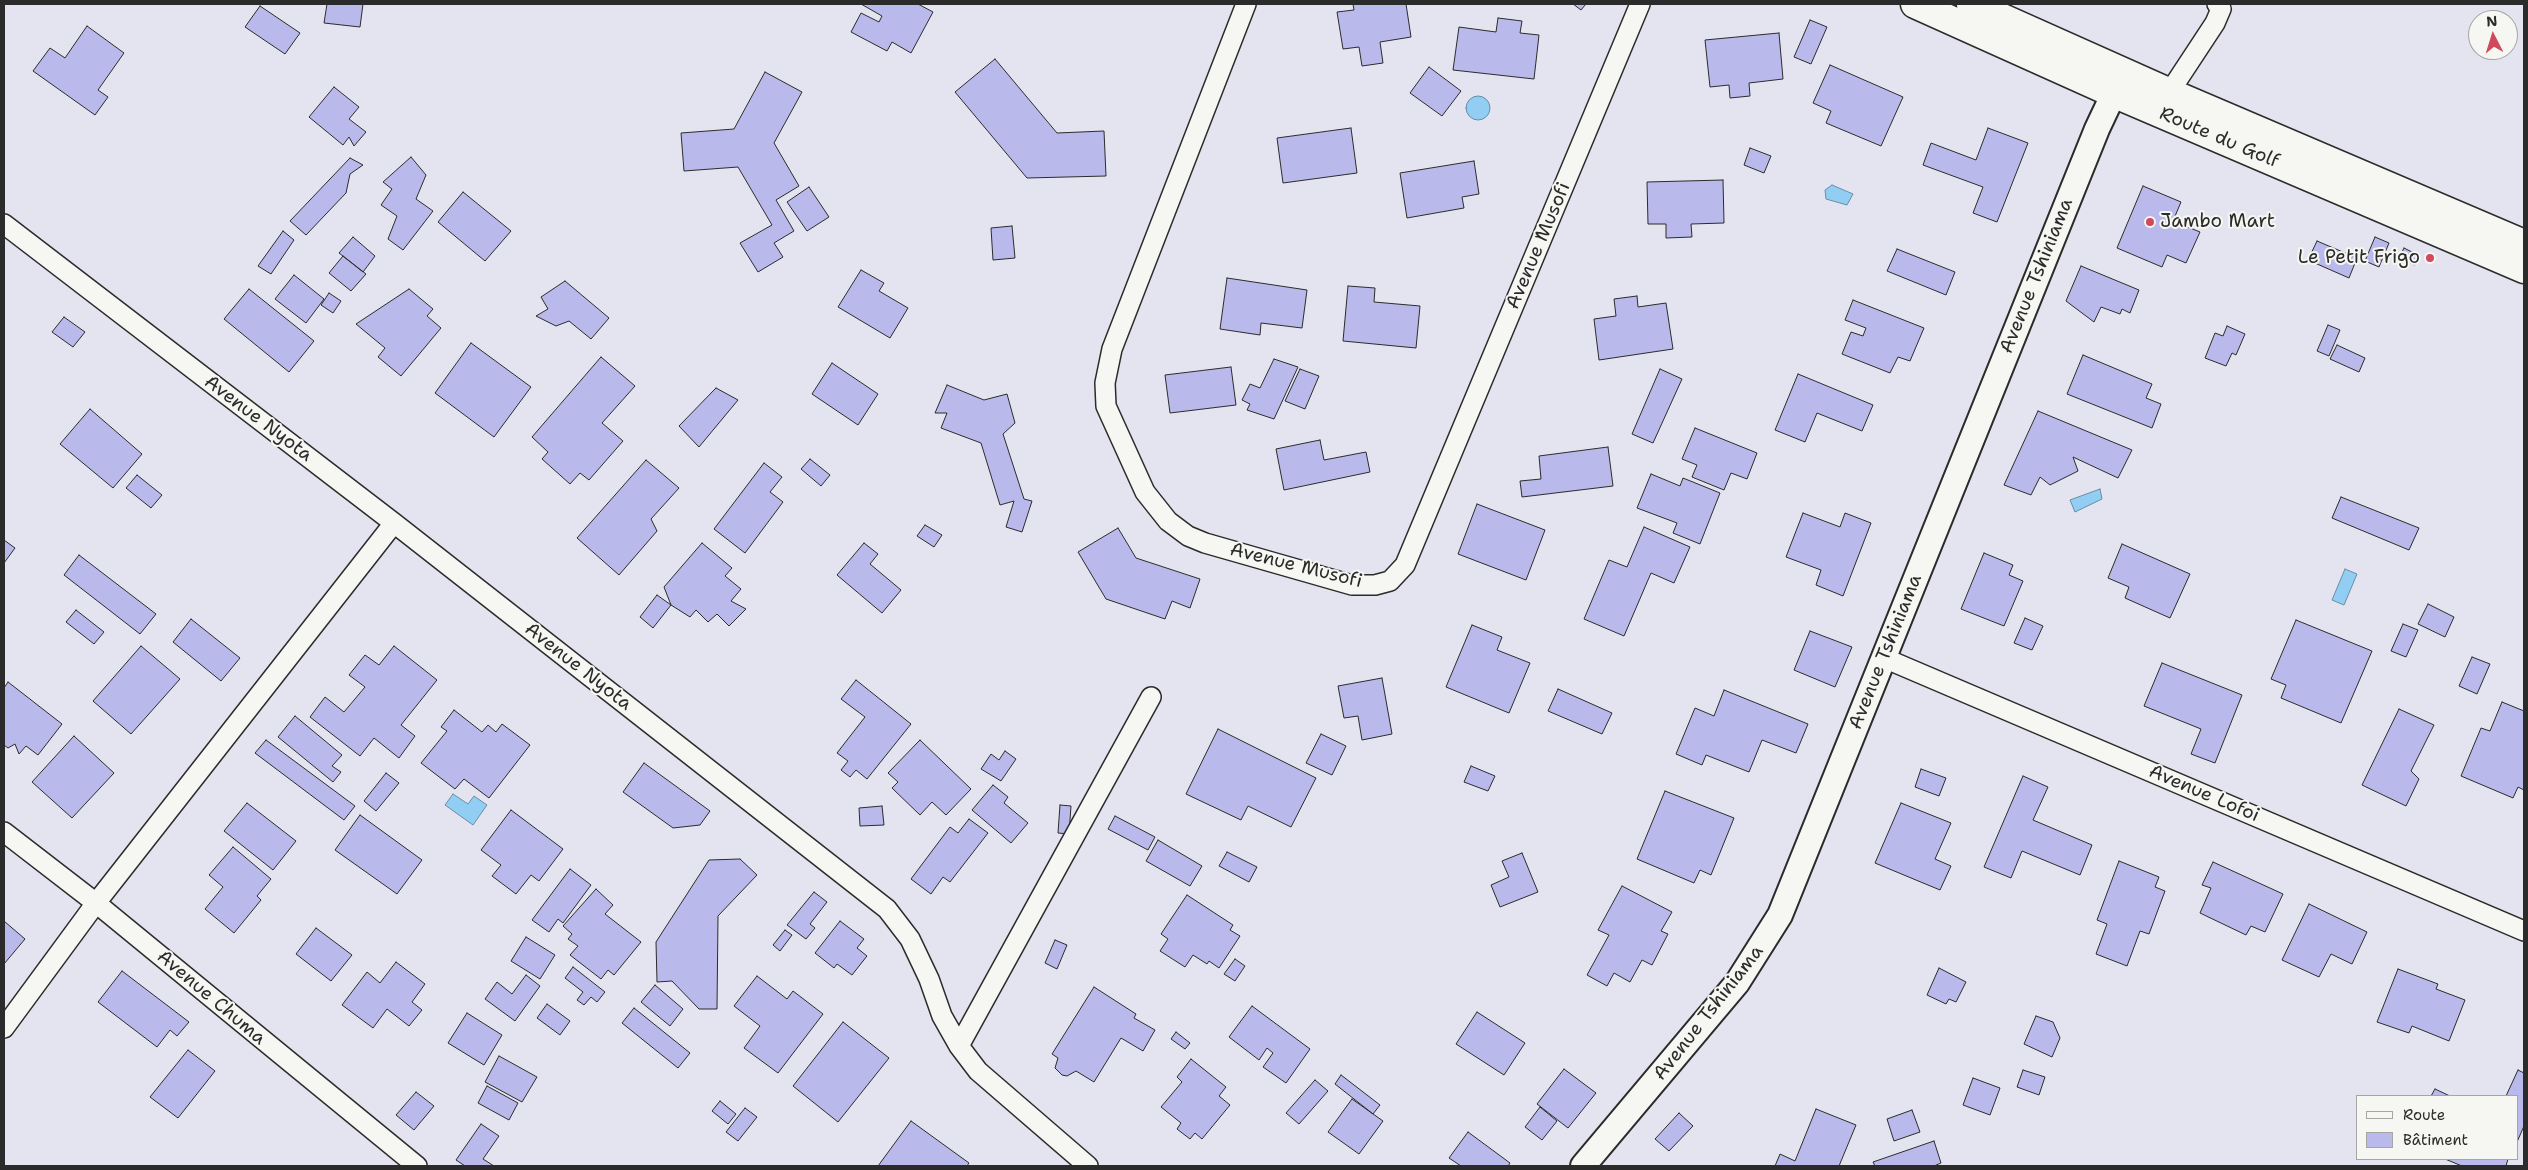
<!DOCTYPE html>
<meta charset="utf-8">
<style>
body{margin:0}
#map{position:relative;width:2528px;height:1170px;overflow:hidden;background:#e4e4f0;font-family:"Shantell Sans",sans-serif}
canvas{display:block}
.frame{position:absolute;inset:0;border:5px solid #2b2b2b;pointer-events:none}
.legend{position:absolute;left:2356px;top:1095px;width:162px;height:65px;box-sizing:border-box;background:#f6f6f2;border:1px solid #a5a5a2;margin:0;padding:6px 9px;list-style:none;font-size:15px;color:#2b2b2b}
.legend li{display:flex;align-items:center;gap:10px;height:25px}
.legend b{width:25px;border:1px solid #a5a5a2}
.north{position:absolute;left:2468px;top:10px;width:50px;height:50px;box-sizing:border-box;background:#f6f6f2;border:1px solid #a5a5a2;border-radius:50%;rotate:355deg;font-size:14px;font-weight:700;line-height:20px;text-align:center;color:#2b2b2b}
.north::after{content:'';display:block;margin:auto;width:18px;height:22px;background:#d1495b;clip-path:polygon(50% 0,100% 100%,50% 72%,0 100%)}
</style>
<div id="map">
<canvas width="2528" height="1170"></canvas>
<div class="frame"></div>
<ul class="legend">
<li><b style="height:6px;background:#f6f6f2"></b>Route</li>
<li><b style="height:14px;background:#b9b9eb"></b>Bâtiment</li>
</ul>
<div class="north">N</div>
</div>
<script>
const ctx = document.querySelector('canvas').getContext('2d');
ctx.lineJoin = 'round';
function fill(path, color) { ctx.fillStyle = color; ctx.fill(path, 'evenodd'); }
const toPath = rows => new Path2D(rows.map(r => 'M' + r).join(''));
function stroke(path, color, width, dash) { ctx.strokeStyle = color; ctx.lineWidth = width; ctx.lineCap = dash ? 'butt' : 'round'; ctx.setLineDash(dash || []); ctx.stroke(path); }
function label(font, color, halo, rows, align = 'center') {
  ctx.font = font + ' "Shantell Sans",sans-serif'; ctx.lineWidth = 4; ctx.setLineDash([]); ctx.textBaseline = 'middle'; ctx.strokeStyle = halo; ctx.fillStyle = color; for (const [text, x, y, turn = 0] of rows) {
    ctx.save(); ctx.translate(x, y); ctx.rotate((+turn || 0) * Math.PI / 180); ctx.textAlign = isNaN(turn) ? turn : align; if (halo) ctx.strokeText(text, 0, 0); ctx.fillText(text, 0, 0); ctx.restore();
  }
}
const water = toPath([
 '1466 108a12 12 0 1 1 24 0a12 12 0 1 1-24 0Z',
 [1832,185,1853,194,1847,205,1826,199,1825,190,1832,185],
 [2100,489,2102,499,2075,512,2070,500,2100,489],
 [2345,569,2357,574,2344,605,2332,600,2345,569],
 [453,794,468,804,474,796,487,805,473,825,445,805,453,794]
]);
fill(water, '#92cef3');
stroke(water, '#698da3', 1);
const building = toPath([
 [327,4,363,4,360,27,324,23,327,4],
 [918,4,933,12,911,53,892,42,887,51,851,32,861,13,879,22,882,16,861,4,918,4],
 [1353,4,1406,4,1411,37,1380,42,1383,63,1362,66,1359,47,1343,49,1337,12,1354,10,1353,4],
 [1573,4,1586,4,1581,10,1573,4],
 [260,6,300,33,285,54,245,27,260,6],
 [1498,18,1522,21,1520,33,1539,35,1534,79,1453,70,1459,27,1496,32,1498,18],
 [1810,20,1827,27,1811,64,1794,57,1810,20],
 [87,26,124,53,98,90,108,97,95,115,33,71,50,48,65,58,87,26],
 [1779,33,1783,79,1749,83,1750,96,1730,98,1729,85,1710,87,1705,40,1779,33],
 [995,59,1057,133,1104,131,1106,176,1027,178,955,92,995,59],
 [1830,65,1903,97,1881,146,1826,123,1831,111,1813,103,1830,65],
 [1429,67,1461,91,1442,116,1410,93,1429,67],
 [765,72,802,92,774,143,799,186,776,200,794,231,774,243,783,257,758,272,740,243,772,225,738,167,684,171,681,133,734,129,765,72],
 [334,87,359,107,349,119,366,132,354,146,349,137,343,145,309,117,334,87],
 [1351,128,1357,173,1283,183,1277,138,1351,128],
 [1988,128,2028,143,1997,222,1973,213,1983,187,1923,165,1931,143,1976,160,1988,128],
 [1750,148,1771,156,1764,173,1744,165,1750,148],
 [411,157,426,175,416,199,433,211,403,250,388,239,397,216,381,205,392,189,383,182,411,157],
 [350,158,363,165,350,174,346,193,306,235,290,221,350,158],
 [1474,161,1479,194,1462,197,1464,208,1407,218,1400,173,1474,161],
 [1723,180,1724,223,1691,224,1692,237,1666,238,1666,224,1648,224,1647,182,1723,180],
 [2143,186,2181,202,2173,221,2200,232,2186,263,2167,255,2162,267,2117,248,2143,186],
 [809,187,829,217,807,231,787,202,809,187],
 [463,192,511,231,485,261,438,222,463,192],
 [1012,226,1015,258,993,260,991,228,1012,226],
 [283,231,294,240,271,274,258,266,283,231],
 [353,237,375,256,363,272,339,253,353,237],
 [2375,237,2389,243,2379,267,2365,261,2375,237],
 [2317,241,2357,258,2349,278,2308,260,2317,241],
 [2404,248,2420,256,2415,265,2399,258,2404,248],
 [1897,249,1955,272,1946,295,1887,271,1897,249],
 [343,256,366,274,351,291,329,273,343,256],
 [2081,266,2139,290,2130,313,2122,309,2120,314,2101,307,2094,322,2066,301,2081,266],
 [861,270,884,283,879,291,908,308,890,338,838,307,861,270],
 [294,275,324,299,306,323,275,299,294,275],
 [1227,278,1307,290,1302,328,1261,323,1260,335,1220,329,1227,278],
 [565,281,609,318,591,339,569,321,556,326,536,316,548,309,541,297,565,281],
 [1348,286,1375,288,1374,302,1420,306,1416,348,1343,341,1348,286],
 [249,289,314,341,289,372,224,319,249,289],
 [409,289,433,309,427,316,441,328,401,376,378,357,385,348,356,324,409,289],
 [329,293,341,301,333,313,321,305,329,293],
 [1637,296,1638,307,1666,303,1673,349,1599,360,1594,319,1616,316,1614,299,1637,296],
 [1853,300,1924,328,1910,361,1898,357,1890,373,1842,354,1851,332,1863,336,1866,328,1845,320,1853,300],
 [64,317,85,332,73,347,52,332,64,317],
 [2328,325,2340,330,2329,356,2317,351,2328,325],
 [2227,326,2245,334,2236,355,2232,353,2226,366,2205,358,2215,333,2223,336,2227,326],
 [471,343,531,387,494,437,435,393,471,343],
 [2337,345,2365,358,2359,372,2330,359,2337,345],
 [2083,355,2152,384,2146,398,2161,404,2152,428,2067,394,2083,355],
 [601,357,635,386,602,423,623,441,589,480,580,473,570,484,542,459,548,452,532,437,601,357],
 [1274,359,1298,367,1274,419,1247,410,1250,404,1242,400,1250,384,1260,388,1274,359],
 [832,363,878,394,858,425,812,394,832,363],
 [1231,367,1236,405,1170,413,1165,375,1231,367],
 [1300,369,1319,376,1305,409,1285,401,1300,369],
 [1660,369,1682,379,1653,443,1632,434,1660,369],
 [1798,374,1873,405,1862,431,1817,413,1805,442,1775,430,1798,374],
 [947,385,984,400,1007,394,1015,423,1003,434,1024,499,1032,501,1022,532,1006,527,1014,501,1000,505,981,443,941,428,947,413,935,413,947,385],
 [716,388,738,400,699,447,679,426,716,388],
 [90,409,142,454,113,488,60,444,90,409],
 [2038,411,2132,450,2118,478,2073,457,2078,471,2050,485,2040,477,2031,495,2004,485,2038,411],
 [1695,428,1757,453,1747,479,1731,473,1724,490,1692,477,1697,465,1682,459,1695,428],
 [1320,440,1324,460,1366,452,1370,472,1284,490,1276,449,1320,440],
 [1608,447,1613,486,1522,497,1520,481,1541,479,1539,456,1608,447],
 [810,459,830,475,821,486,801,469,810,459],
 [646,460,679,488,651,519,657,531,619,575,577,538,646,460],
 [764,463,782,477,770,492,783,502,745,553,714,529,764,463],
 [1651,474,1680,486,1683,478,1720,493,1700,544,1673,533,1677,523,1637,508,1651,474],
 [137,475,162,495,151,508,126,488,137,475],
 [2341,497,2419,528,2409,550,2332,518,2341,497],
 [1477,504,1545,530,1526,580,1458,554,1477,504],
 [1803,513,1840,527,1845,513,1871,523,1843,596,1816,585,1821,570,1786,557,1803,513],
 [925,525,942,535,934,547,917,536,925,525],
 [1644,527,1690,547,1674,583,1651,573,1624,636,1584,619,1609,560,1627,567,1644,527],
 [1118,528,1136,558,1200,579,1190,608,1172,601,1165,619,1106,599,1078,552,1118,528],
 [4,540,15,548,4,563,4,540],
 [702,543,732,568,725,576,741,589,731,601,746,609,729,626,717,614,708,622,696,610,690,617,671,605,664,587,702,543],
 [864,543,878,554,870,564,901,590,882,613,837,575,864,543],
 [2122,544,2190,574,2170,618,2125,598,2129,587,2108,578,2122,544],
 [1984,553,2013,565,2009,575,2023,581,2004,626,1961,609,1984,553],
 [79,555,156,614,140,634,64,575,79,555],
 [657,595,671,605,653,628,640,617,657,595],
 [2428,604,2454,617,2445,637,2418,624,2428,604],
 [76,610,104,632,94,644,66,622,76,610],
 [2025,618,2043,626,2032,650,2014,643,2025,618],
 [191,619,240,658,221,681,173,642,191,619],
 [2296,620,2372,651,2341,723,2281,698,2286,685,2271,679,2296,620],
 [2403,624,2418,630,2406,657,2391,651,2403,624],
 [1472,625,1502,637,1497,650,1530,663,1509,713,1446,687,1472,625],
 [1810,631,1852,647,1835,687,1794,670,1810,631],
 [141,646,180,679,131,734,93,701,141,646],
 [394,646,437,680,401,725,415,736,399,758,374,738,360,756,310,717,325,697,344,712,365,687,349,675,365,655,379,665,394,646],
 [2472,657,2490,664,2477,694,2459,686,2472,657],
 [2162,663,2242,695,2215,763,2191,754,2201,729,2144,706,2162,663],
 [1382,678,1392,734,1362,740,1358,716,1344,718,1338,686,1382,678],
 [856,680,911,724,867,779,856,770,850,777,841,770,848,761,837,753,865,717,841,699,856,680],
 [8,682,62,724,38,755,26,746,19,754,15,744,8,748,4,745,4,688,8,682],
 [1558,689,1612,713,1602,734,1548,711,1558,689],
 [1724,690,1808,724,1796,753,1762,740,1749,772,1706,755,1702,765,1676,754,1695,708,1714,716,1724,690],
 [2502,702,2524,711,2524,790,2518,787,2513,798,2461,776,2481,728,2490,731,2502,702],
 [2399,709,2434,725,2411,771,2419,779,2406,806,2362,785,2399,709],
 [454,710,482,732,488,725,496,732,502,724,530,745,489,798,464,779,455,789,421,763,447,731,441,727,454,710],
 [295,716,342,755,332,766,341,772,333,782,278,737,295,716],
 [1218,729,1316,778,1291,827,1248,806,1241,820,1186,794,1218,729],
 [1321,734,1346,746,1332,775,1306,763,1321,734],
 [74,736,114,773,72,818,32,782,74,736],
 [266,740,355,806,344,820,255,753,266,740],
 [920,740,971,789,946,815,932,802,920,815,892,788,898,782,888,773,920,740],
 [1005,751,1016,759,1001,781,981,769,991,754,999,760,1005,751],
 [644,763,710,811,700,825,673,828,623,792,644,763],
 [1471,766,1495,776,1488,791,1464,782,1471,766],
 [1921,769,1946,778,1939,796,1915,787,1921,769],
 [386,773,399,783,376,811,364,801,386,773],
 [2023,776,2048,787,2033,820,2092,845,2080,875,2022,851,2011,878,1984,867,2023,776],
 [993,785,1008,797,1004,803,1028,823,1011,843,972,810,993,785],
 [1665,791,1734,818,1711,875,1700,870,1694,883,1637,859,1665,791],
 [247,803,296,841,273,870,224,831,247,803],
 [1901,803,1951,823,1935,859,1951,866,1940,890,1875,863,1901,803],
 [1060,805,1071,806,1069,834,1058,833,1060,805],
 [882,806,884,825,860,826,859,808,882,806],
 [511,810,563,849,539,881,531,875,516,894,492,876,501,865,481,850,511,810],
 [360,815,422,860,397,894,335,850,360,815],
 [1115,816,1155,837,1148,850,1108,829,1115,816],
 [969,819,988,833,950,882,943,877,931,894,911,879,950,827,958,833,969,819],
 [1158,840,1202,866,1190,886,1146,861,1158,840],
 [233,847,271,879,257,896,261,900,234,933,205,909,223,887,209,875,233,847],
 [1227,852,1257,867,1249,882,1219,866,1227,852],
 [1522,853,1538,892,1500,907,1491,885,1509,877,1502,861,1522,853],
 [740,859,757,875,718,916,717,1009,699,1009,672,981,657,982,656,942,709,860,740,859],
 [2119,861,2159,877,2155,887,2165,891,2149,934,2140,931,2127,966,2096,954,2107,924,2097,920,2119,861],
 [2213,862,2283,894,2265,932,2251,926,2246,935,2200,913,2211,888,2202,885,2213,862],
 [570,869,591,885,563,923,558,919,549,932,532,920,570,869],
 [1622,886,1672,912,1661,931,1668,934,1652,965,1642,960,1630,982,1614,973,1607,986,1587,975,1609,935,1598,930,1622,886],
 [596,889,613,905,605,914,641,942,614,975,608,970,601,979,570,955,578,946,568,939,572,934,563,926,596,889],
 [814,892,827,902,810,924,815,928,806,939,787,925,814,892],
 [1187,895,1233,925,1230,930,1240,936,1219,968,1209,961,1207,964,1193,955,1185,967,1160,951,1168,939,1161,934,1187,895],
 [2309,904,2367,932,2352,964,2331,954,2319,977,2282,960,2309,904],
 [4,921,25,939,4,964,4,921],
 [840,921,864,939,857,948,867,956,852,975,837,964,834,968,815,953,840,921],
 [316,928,352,955,331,981,296,954,316,928],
 [785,930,792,935,780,951,773,945,785,930],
 [526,937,555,955,540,979,511,961,526,937],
 [1055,940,1067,945,1057,969,1045,963,1055,940],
 [1235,959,1245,966,1235,981,1224,974,1235,959],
 [396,962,425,984,412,1002,422,1010,409,1026,387,1009,373,1028,342,1005,367,972,380,983,396,962],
 [573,967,605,992,597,1002,591,997,584,1005,577,1000,583,992,565,978,573,967],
 [1939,968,1966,982,1956,1002,1949,999,1946,1004,1927,995,1939,968],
 [2398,969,2438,984,2436,989,2465,1000,2449,1041,2412,1026,2409,1033,2377,1022,2398,969],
 [122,971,189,1022,177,1036,170,1030,157,1047,98,1002,122,971],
 [526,975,540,986,515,1021,485,999,497,982,512,994,526,975],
 [757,976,787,999,793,991,823,1014,778,1073,744,1048,760,1026,734,1006,757,976],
 [655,985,683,1009,670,1026,641,1002,655,985],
 [1094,987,1136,1014,1134,1018,1155,1030,1143,1051,1121,1038,1094,1082,1076,1071,1067,1076,1062,1075,1055,1068,1058,1058,1052,1054,1094,987],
 [547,1004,570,1021,560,1035,537,1018,547,1004],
 [1252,1006,1310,1049,1286,1083,1263,1067,1273,1053,1267,1048,1259,1060,1229,1037,1252,1006],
 [634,1008,690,1053,678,1068,622,1023,634,1008],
 [1477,1012,1525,1043,1504,1075,1456,1044,1477,1012],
 [467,1013,502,1035,484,1065,448,1043,467,1013],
 [2036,1016,2053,1022,2060,1038,2052,1057,2024,1044,2036,1016],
 [843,1022,889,1058,838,1122,793,1086,843,1022],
 [1176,1032,1190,1043,1185,1049,1171,1039,1176,1032],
 [188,1050,215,1071,178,1118,150,1097,188,1050],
 [499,1056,537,1077,522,1102,485,1082,499,1056],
 [1191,1059,1226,1087,1219,1096,1230,1105,1202,1139,1195,1133,1190,1139,1177,1129,1181,1123,1161,1107,1182,1082,1177,1077,1191,1059],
 [1564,1069,1596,1093,1568,1128,1537,1104,1564,1069],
 [2023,1070,2045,1077,2039,1095,2017,1087,2023,1070],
 [2518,1070,2524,1073,2524,1126,2517,1142,2517,1096,2506,1096,2518,1070],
 [1341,1075,1380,1105,1373,1114,1335,1084,1341,1075],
 [1973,1078,2000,1088,1990,1115,1963,1105,1973,1078],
 [1315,1080,1328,1091,1299,1124,1286,1113,1315,1080],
 [487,1086,518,1103,509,1120,478,1103,487,1086],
 [2435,1089,2450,1096,2431,1096,2435,1089],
 [416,1092,434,1106,414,1130,396,1115,416,1092],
 [1352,1099,1383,1121,1359,1154,1328,1132,1352,1099],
 [720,1101,736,1114,728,1124,712,1111,720,1101],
 [1540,1107,1557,1121,1542,1140,1525,1127,1540,1107],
 [745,1108,757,1117,738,1141,726,1132,745,1108],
 [1816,1109,1856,1125,1839,1166,1775,1166,1780,1154,1795,1161,1816,1109],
 [1912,1110,1920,1132,1894,1141,1887,1119,1912,1110],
 [1679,1113,1693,1126,1669,1151,1655,1139,1679,1113],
 [911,1121,969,1163,967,1166,878,1166,911,1121],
 [481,1124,499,1136,483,1159,494,1166,465,1166,456,1160,481,1124],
 [1468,1132,1510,1163,1508,1166,1461,1166,1449,1158,1468,1132],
 [1934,1141,1941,1163,1934,1166,1875,1166,1873,1162,1934,1141],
 [2445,1159,2508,1159,2506,1166,2462,1166,2445,1159]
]);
fill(building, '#b9b9eb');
stroke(building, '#2b2b2b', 1);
const minor = toPath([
 [1246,4,1112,349,1105,383,1106,406,1145,492,1168,521,1188,536,1205,543,1352,585,1375,585,1390,581,1405,565,1640,4],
 [2163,102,2215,23,2221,9,2217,4],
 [4,224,394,523,887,909,910,939,929,979,942,1016,959,1046,978,1071,1088,1166],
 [1884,658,2524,931],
 [4,832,96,903,417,1166],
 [4,1028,96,903,394,523],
 [959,1046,1151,697]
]);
const tertiary = toPath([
 [1583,1166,1737,983,1780,915,2097,129,2122,76]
]);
const secondary = toPath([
 [1915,4,2113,93,2524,269],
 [1971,4,2168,92,2524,244]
]);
stroke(minor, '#2b2b2b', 22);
stroke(tertiary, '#2b2b2b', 28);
stroke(secondary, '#2b2b2b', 31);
stroke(minor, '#f6f6f2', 19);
stroke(tertiary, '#f6f6f2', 24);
stroke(secondary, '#f6f6f2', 28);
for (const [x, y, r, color] of [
 [2150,222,5,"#d1495b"],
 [2430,258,5,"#d1495b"]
]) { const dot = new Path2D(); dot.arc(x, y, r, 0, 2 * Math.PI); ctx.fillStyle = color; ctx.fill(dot); stroke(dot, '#f6f6f2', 2); }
label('19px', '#2b2b2b', '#f6f6f2', [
 ["Route du Golf",2219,138,23],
 ["Avenue Musofi",1539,246,-67],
 ["Avenue Tshiniama",2037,276,-68],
 ["Avenue Nyota",258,419,37],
 ["Avenue Musofi",1296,566,14],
 ["Avenue Tshiniama",1886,652,-68],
 ["Avenue Nyota",578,667,38],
 ["Avenue Lofoi",2204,794,23],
 ["Avenue Chuma",211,998,40],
 ["Avenue Tshiniama",1709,1013,-52]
]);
label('19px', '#2b2b2b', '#f6f6f2', [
 ["Jambo Mart",2160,222],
 ["Le Petit Frigo",2420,258,"right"]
], 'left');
</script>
